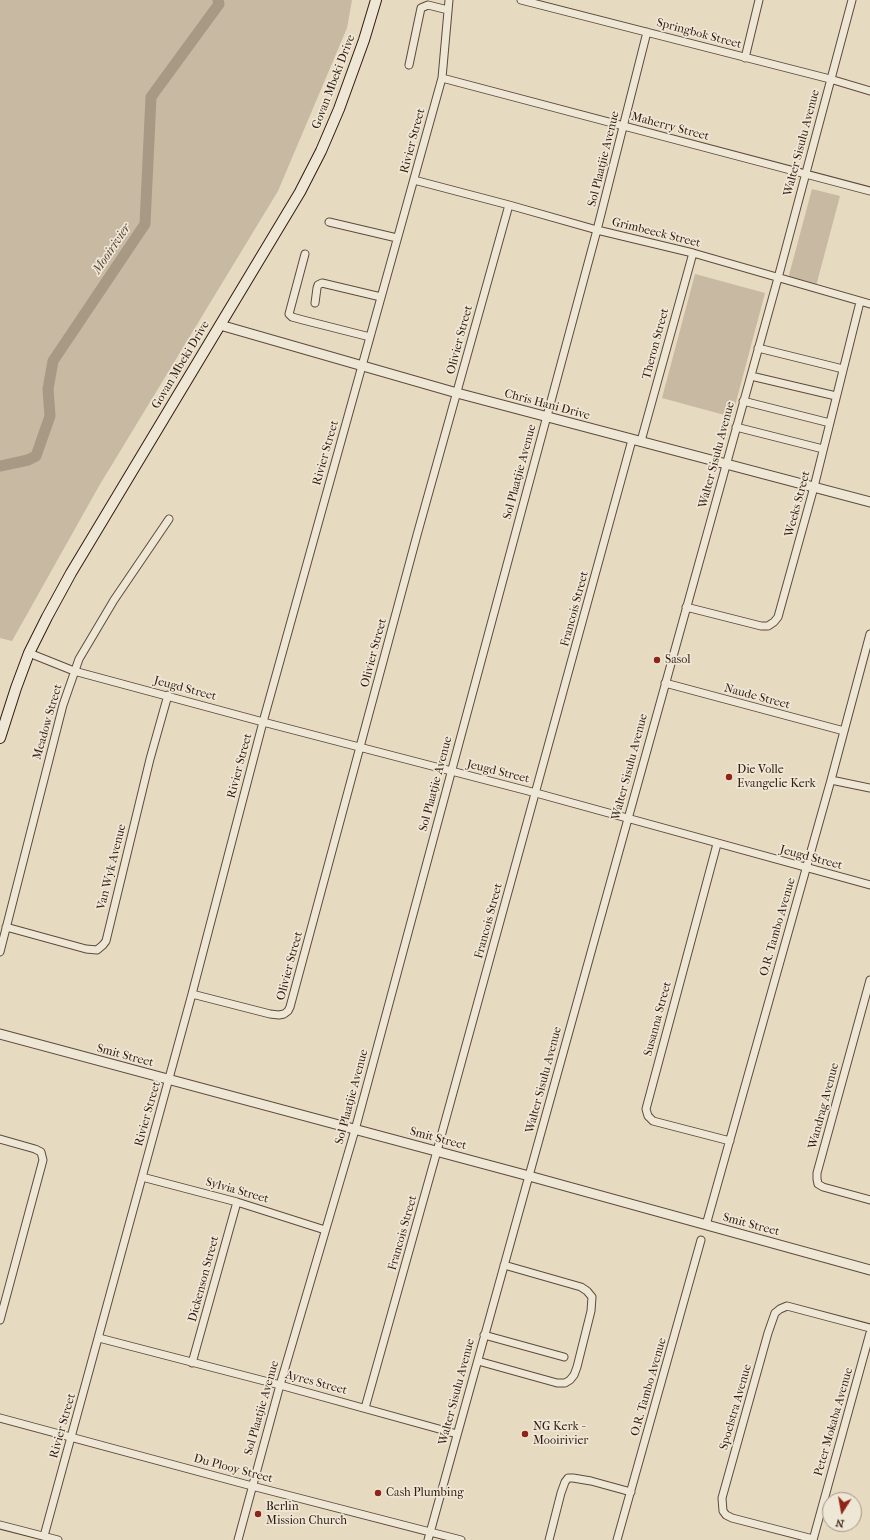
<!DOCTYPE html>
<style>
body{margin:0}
#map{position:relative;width:870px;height:1540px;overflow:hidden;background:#e6dac0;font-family:"IM FELL French Canon",serif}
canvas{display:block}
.north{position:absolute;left:822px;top:1492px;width:40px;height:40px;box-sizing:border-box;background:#efe7d6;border:1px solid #a39586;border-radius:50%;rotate:191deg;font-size:11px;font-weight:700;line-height:16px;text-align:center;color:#311a0f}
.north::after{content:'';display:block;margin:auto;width:14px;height:18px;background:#8f2418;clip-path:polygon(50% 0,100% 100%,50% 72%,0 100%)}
</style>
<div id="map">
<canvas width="870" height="1540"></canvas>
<div class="north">N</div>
</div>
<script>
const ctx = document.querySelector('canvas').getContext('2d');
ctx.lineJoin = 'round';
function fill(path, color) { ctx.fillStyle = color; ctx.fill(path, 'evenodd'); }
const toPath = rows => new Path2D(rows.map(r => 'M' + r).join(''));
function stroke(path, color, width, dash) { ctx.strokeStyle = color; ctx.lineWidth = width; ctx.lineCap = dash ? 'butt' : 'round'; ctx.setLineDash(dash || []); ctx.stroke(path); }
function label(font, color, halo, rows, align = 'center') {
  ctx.font = font + ' "IM FELL French Canon",serif'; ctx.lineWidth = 3.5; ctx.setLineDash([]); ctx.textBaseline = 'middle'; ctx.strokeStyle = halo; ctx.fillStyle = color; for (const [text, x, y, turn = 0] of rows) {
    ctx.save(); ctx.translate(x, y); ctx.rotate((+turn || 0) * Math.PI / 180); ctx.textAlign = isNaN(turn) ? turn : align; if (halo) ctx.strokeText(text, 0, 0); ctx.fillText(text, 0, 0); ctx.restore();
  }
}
fill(toPath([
 [0,0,352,0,347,28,278,191,99,486,12,641,0,638],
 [812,189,840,196,816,286,788,279],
 [695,274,765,293,732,417,662,398]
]), '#c7b9a2');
stroke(toPath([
 [0,466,28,460,36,456,50,416,48,389,53,361,145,224,151,97,219,4,218,0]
]), '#a89984', 11);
const minor = toPath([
 [521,0,830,79,870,91],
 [745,58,759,0],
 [409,65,421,8,428,5,448,10],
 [442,78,870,191],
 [414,180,509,205,597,230,693,253,870,304],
 [329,222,397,238],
 [305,254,289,314,292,317,303,320,370,337],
 [315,303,317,288,318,285,322,283,381,297],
 [758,348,843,369],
 [751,376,836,396],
 [743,401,830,423],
 [736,427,823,449],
 [641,441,693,253],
 [686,607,761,626,768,626,774,622,778,617,814,487,860,302],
 [29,653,74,671,263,722,536,793,870,885],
 [665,683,844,731],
 [831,780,870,788],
 [717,844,646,1109,648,1116,653,1121,730,1141],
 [6,927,86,949,97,950,103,945,106,941,150,759,168,695],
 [0,952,63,705,79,659,114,600,169,519],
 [870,980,817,1173,817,1179,818,1184,823,1187,870,1200],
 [192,994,270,1014,279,1015,284,1014,288,1011,290,1007,417,535,509,205],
 [0,1139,35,1149,41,1152,43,1160,0,1320],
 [142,1177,237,1202,325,1230],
 [706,1225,831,780,870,634],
 [484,1335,564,1357],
 [99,1338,280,1385,457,1434],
 [478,1361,557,1383,565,1383,570,1380,574,1375,577,1367,591,1311,592,1297,587,1291,581,1287,504,1265],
 [192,1363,237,1202],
 [365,1408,437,1151,632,440],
 [0,1418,252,1486,461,1540],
 [0,1525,58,1540],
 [44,1536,192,994,263,722,442,78,449,0],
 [813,1539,732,1518,726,1515,723,1511,722,1498,768,1333,775,1313,780,1309,787,1306,870,1328],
 [238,1540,280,1385,355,1130,597,230,647,32],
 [428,1540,778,278,852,0],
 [549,1540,561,1493,565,1482,568,1478,573,1478,591,1481,631,1492],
 [617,1540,701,1240],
 [813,1540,870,1333]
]);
const tertiary = toPath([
 [220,325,457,393,870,502],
 [0,1034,529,1176,870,1270]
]);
const secondary = toPath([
 [0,738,16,688,29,653,47,617,71,573,300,192,321,151,339,109,364,40,376,0]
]);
stroke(minor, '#5e4a3b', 9);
stroke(tertiary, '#5e4a3b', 11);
stroke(secondary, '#311a0f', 12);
stroke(minor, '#efe7d6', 7);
stroke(tertiary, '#efe7d6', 9);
stroke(secondary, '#efe7d6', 10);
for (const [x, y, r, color] of [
 [657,660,4,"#8f2418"],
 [729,777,4,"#8f2418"],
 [525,1434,4,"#8f2418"],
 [378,1493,4,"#8f2418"],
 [258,1514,4,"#8f2418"]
]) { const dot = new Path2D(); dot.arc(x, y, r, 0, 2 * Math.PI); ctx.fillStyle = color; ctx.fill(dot); stroke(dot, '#efe7d6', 1.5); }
label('12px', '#311a0f', '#efe7d6', [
 ["Springbok Street",699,34,15],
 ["Govan Mbeki Drive",334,82,-69],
 ["Maherry Street",670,127,15],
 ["Rivier Street",413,141,-75],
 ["Walter Sisulu Avenue",802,143,-75],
 ["Sol Plaatjie Avenue",604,159,-76],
 ["Grimbeeck Street",656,233,14],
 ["Olivier Street",460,340,-75],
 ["Theron Street",656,344,-75],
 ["Govan Mbeki Drive",181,365,-59],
 ["Chris Hani Drive",547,405,15],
 ["Rivier Street",326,453,-74],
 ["Walter Sisulu Avenue",717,455,-75],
 ["Sol Plaatjie Avenue",520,472,-75],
 ["Weeks Street",798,504,-75],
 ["Francois Street",575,609,-75],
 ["Olivier Street",374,653,-75],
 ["Jeugd Street",185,689,15],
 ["Naude Street",757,697,15],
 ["Meadow Street",48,722,-74],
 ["Rivier Street",240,766,-75],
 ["Walter Sisulu Avenue",630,767,-75],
 ["Jeugd Street",498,772,14],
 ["Sol Plaatjie Avenue",436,784,-75],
 ["Jeugd Street",811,858,15],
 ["Van Wyk Avenue",112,867,-76],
 ["Francois Street",489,921,-75],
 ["O.R. Tambo Avenue",778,927,-74],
 ["Olivier Street",290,966,-75],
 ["Susanna Street",658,1019,-75],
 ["Smit Street",125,1056,15],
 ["Walter Sisulu Avenue",544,1080,-75],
 ["Sol Plaatjie Avenue",352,1097,-75],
 ["Wandrag Avenue",824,1106,-75],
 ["Rivier Street",148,1114,-74],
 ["Smit Street",438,1139,15],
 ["Sylvia Street",237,1191,16],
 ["Smit Street",751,1225,15],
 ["Francois Street",403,1233,-74],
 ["Dickenson Street",204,1279,-75],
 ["Ayres Street",316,1383,15],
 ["O.R. Tambo Avenue",649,1387,-74],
 ["Walter Sisulu Avenue",457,1392,-75],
 ["Spoelstra Avenue",736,1407,-74],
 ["Sol Plaatjie Avenue",262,1408,-74],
 ["Peter Mokaba Avenue",834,1422,-74],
 ["Rivier Street",63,1426,-74],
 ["Du Plooy Street",233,1469,15]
]);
label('12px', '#311a0f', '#efe7d6', [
 ["Sasol",665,660],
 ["Die Volle",737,770],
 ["Evangelie Kerk",737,784],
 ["NG Kerk -",533,1427],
 ["Mooirivier",533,1441],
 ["Cash Plumbing",386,1493],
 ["Berlin",266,1507],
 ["Mission Church",266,1521]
], 'left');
label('italic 13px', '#5b4638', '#efe7d6', [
 ["Mooirivier",112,249,-56]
]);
</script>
